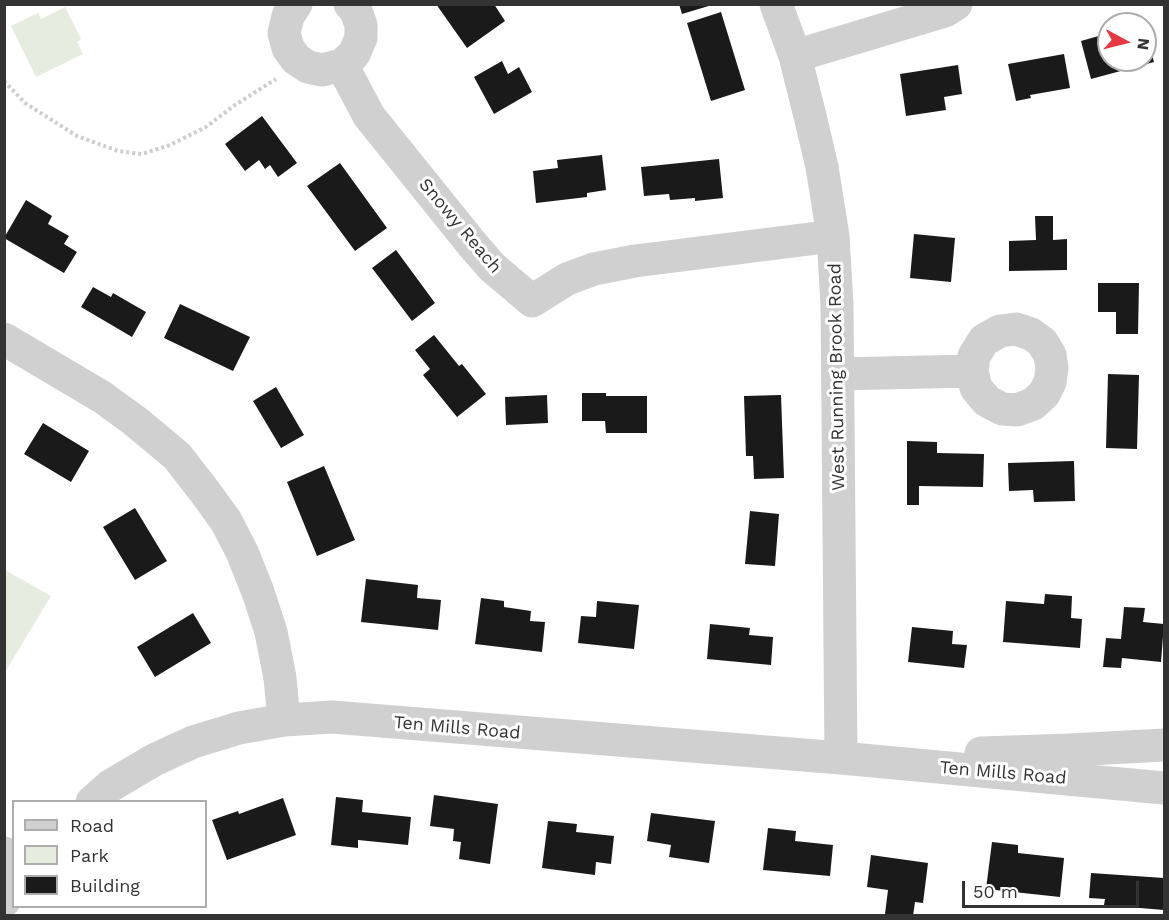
<!DOCTYPE html>
<style>
body{margin:0}
#map{position:relative;width:1169px;height:920px;overflow:hidden;background:#fff;font-family:"Work Sans",sans-serif}
canvas{display:block}
.frame{position:absolute;inset:0;border:6px solid #333;pointer-events:none}
.legend{position:absolute;left:12px;top:800px;width:195px;height:108px;box-sizing:border-box;background:#fff;border:2px solid #adadad;margin:0;padding:8px 10px;list-style:none;font-size:18px;color:#333}
.legend li{display:flex;align-items:center;gap:12px;height:30px}
.legend b{width:30px;border:2px solid #adadad}
.north{position:absolute;left:1097px;top:12px;width:60px;height:60px;box-sizing:border-box;background:#fff;border:2px solid #adadad;border-radius:50%;rotate:97deg;font-size:16px;font-weight:700;line-height:24px;text-align:center;color:#333}
.north::after{content:'';display:block;margin:auto;width:21px;height:27px;background:#e63946;clip-path:polygon(50% 0,100% 100%,50% 72%,0 100%)}
.scale{position:absolute;left:962px;top:881px;width:177px;height:27px;box-sizing:border-box;border:3px solid #333;border-top:0;padding-left:8px;font-size:18px;line-height:21px;white-space:nowrap;color:#333;-webkit-text-stroke:4px #fff;paint-order:stroke}
</style>
<div id="map">
<canvas width="1169" height="920"></canvas>
<div class="frame"></div>
<ul class="legend">
<li><b style="height:8px;background:#d0d0d0"></b>Road</li>
<li><b style="height:16px;background:#e6ecdf"></b>Park</li>
<li><b style="height:16px;background:#1a1a1a"></b>Building</li>
</ul>
<div class="north">N</div>
<div class="scale">50 m</div>
</div>
<script>
const ctx = document.querySelector('canvas').getContext('2d');
ctx.lineJoin = 'round';
function fill(path, color) { ctx.fillStyle = color; ctx.fill(path, 'evenodd'); }
const toPath = rows => new Path2D(rows.map(r => 'M' + r).join(''));
function stroke(path, color, width, dash) { ctx.strokeStyle = color; ctx.lineWidth = width; ctx.lineCap = dash ? 'butt' : 'round'; ctx.setLineDash(dash || []); ctx.stroke(path); }
function label(font, color, halo, rows, align = 'center') {
  ctx.font = font + ' "Work Sans",sans-serif'; ctx.lineWidth = 6; ctx.setLineDash([]); ctx.textBaseline = 'middle'; ctx.strokeStyle = halo; ctx.fillStyle = color; for (const [text, x, y, turn = 0] of rows) {
    ctx.save(); ctx.translate(x, y); ctx.rotate((+turn || 0) * Math.PI / 180); ctx.textAlign = isNaN(turn) ? turn : align; if (halo) ctx.strokeText(text, 0, 0); ctx.fillText(text, 0, 0); ctx.restore();
  }
}
fill(toPath([
 [65,7,81,39,77,42,83,54,36,77,11,26,38,13,41,19],
 [5,570,51,596,5,672]
]), '#e6ecdf');
fill(toPath([
 [436,4,494,4,505,21,467,48],
 [679,4,712,4,712,5,682,14],
 [721,12,745,90,711,101,687,23],
 [1145,30,1154,62,1091,79,1081,41,1109,33,1109,60,1145,60],
 [1064,54,1070,88,1030,95,1031,98,1016,101,1008,64],
 [502,61,508,74,519,67,532,92,494,114,474,77],
 [958,65,962,94,944,97,946,110,906,116,900,74],
 [262,116,297,163,278,177,270,165,265,169,259,160,245,171,225,144],
 [602,155,606,190,587,193,587,197,536,203,533,171,558,168,557,160],
 [719,159,723,198,695,201,695,198,670,200,669,194,644,196,641,167],
 [340,163,387,228,355,251,307,186],
 [26,200,52,216,48,224,69,236,64,244,77,252,64,273,4,238],
 [1035,216,1053,216,1053,240,1067,239,1067,270,1009,271,1009,241,1036,240],
 [914,234,955,238,951,282,910,278],
 [396,250,435,303,412,321,372,268],
 [1098,283,1139,283,1138,334,1116,334,1116,312,1098,312],
 [93,287,111,297,113,293,146,312,132,337,81,307],
 [180,304,250,337,233,371,164,338],
 [434,335,459,366,462,364,486,394,457,417,423,375,430,369,415,350],
 [1108,374,1139,375,1137,449,1106,448],
 [276,387,304,435,281,448,253,401],
 [582,393,606,393,606,396,647,396,647,433,606,433,605,421,582,421],
 [547,395,548,423,506,425,505,397],
 [781,395,784,478,754,479,753,456,746,456,744,396],
 [43,423,89,451,71,482,24,454],
 [907,441,937,442,937,453,984,454,983,487,919,486,919,505,907,505],
 [1074,461,1075,501,1034,502,1033,490,1009,491,1008,463],
 [324,466,355,540,317,556,287,482],
 [135,508,167,561,135,580,103,527],
 [750,511,779,514,775,566,745,564],
 [366,579,418,585,417,598,441,600,438,630,361,622],
 [1045,594,1072,596,1071,618,1082,619,1080,648,1003,642,1006,601,1044,604],
 [481,598,504,601,504,607,531,611,530,621,545,622,542,652,475,644],
 [597,601,639,605,634,649,578,643,581,616,596,617],
 [1124,607,1145,608,1143,622,1164,624,1161,662,1122,658,1121,668,1103,667,1106,638,1121,639],
 [193,613,211,643,155,677,137,647],
 [710,624,750,628,749,635,773,637,771,665,707,659],
 [912,627,953,631,952,644,967,645,964,668,908,662],
 [434,795,498,804,490,864,459,859,461,842,453,841,454,829,430,826],
 [336,797,363,800,362,812,411,817,408,845,358,840,358,848,331,845],
 [283,798,296,835,227,860,212,820,238,811,239,814],
 [651,813,715,821,709,863,669,857,671,845,647,841],
 [548,821,577,824,576,832,614,836,611,864,596,862,595,875,542,868],
 [768,828,796,831,795,841,833,845,830,876,763,870],
 [992,842,1018,845,1018,853,1064,858,1060,897,986,889],
 [871,855,928,863,923,903,915,902,913,916,885,914,888,890,867,887],
 [1091,873,1164,878,1164,910,1104,905,1105,899,1089,898]
]), '#1a1a1a');
stroke(toPath([
 [4,81,25,103,77,136,118,151,142,154,170,145,206,127,235,105,276,79]
]), '#cdcdcd', 4, [3, 3]);
stroke(toPath([
 [296,4,288,16,284,33,288,48,296,59,308,67,322,70,342,65,354,54,361,38,361,25,356,11,350,4],
 [776,4,795,56,810,116,822,167,833,236,837,305,841,758],
 [795,56,945,11,956,4],
 [342,65,369,116,472,244,492,267,532,301,567,279,594,269,635,261,833,236],
 [4,339,102,397,135,421,177,456,205,492,226,521,242,552,258,592,271,632,280,678,284,720],
 [838,374,972,371,976,388,987,401,1002,409,1017,410,1033,404,1044,394,1050,382,1052,368,1050,355,1042,342,1031,334,1016,329,1000,331,984,340,974,356,972,371],
 [981,753,1070,750,1164,745],
 [92,802,110,786,154,760,193,742,239,728,284,720,332,717,841,758,1164,788],
 [4,853,14,859],
 [4,901,14,885]
]), '#d0d0d0', 33);
label('18px', '#333', '#fff', [
 ["Snowy Reach",460,226,50],
 ["West Running Brook Road",837,377,-91],
 ["Ten Mills Road",457,728,5],
 ["Ten Mills Road",1003,773,5]
]);
</script>
